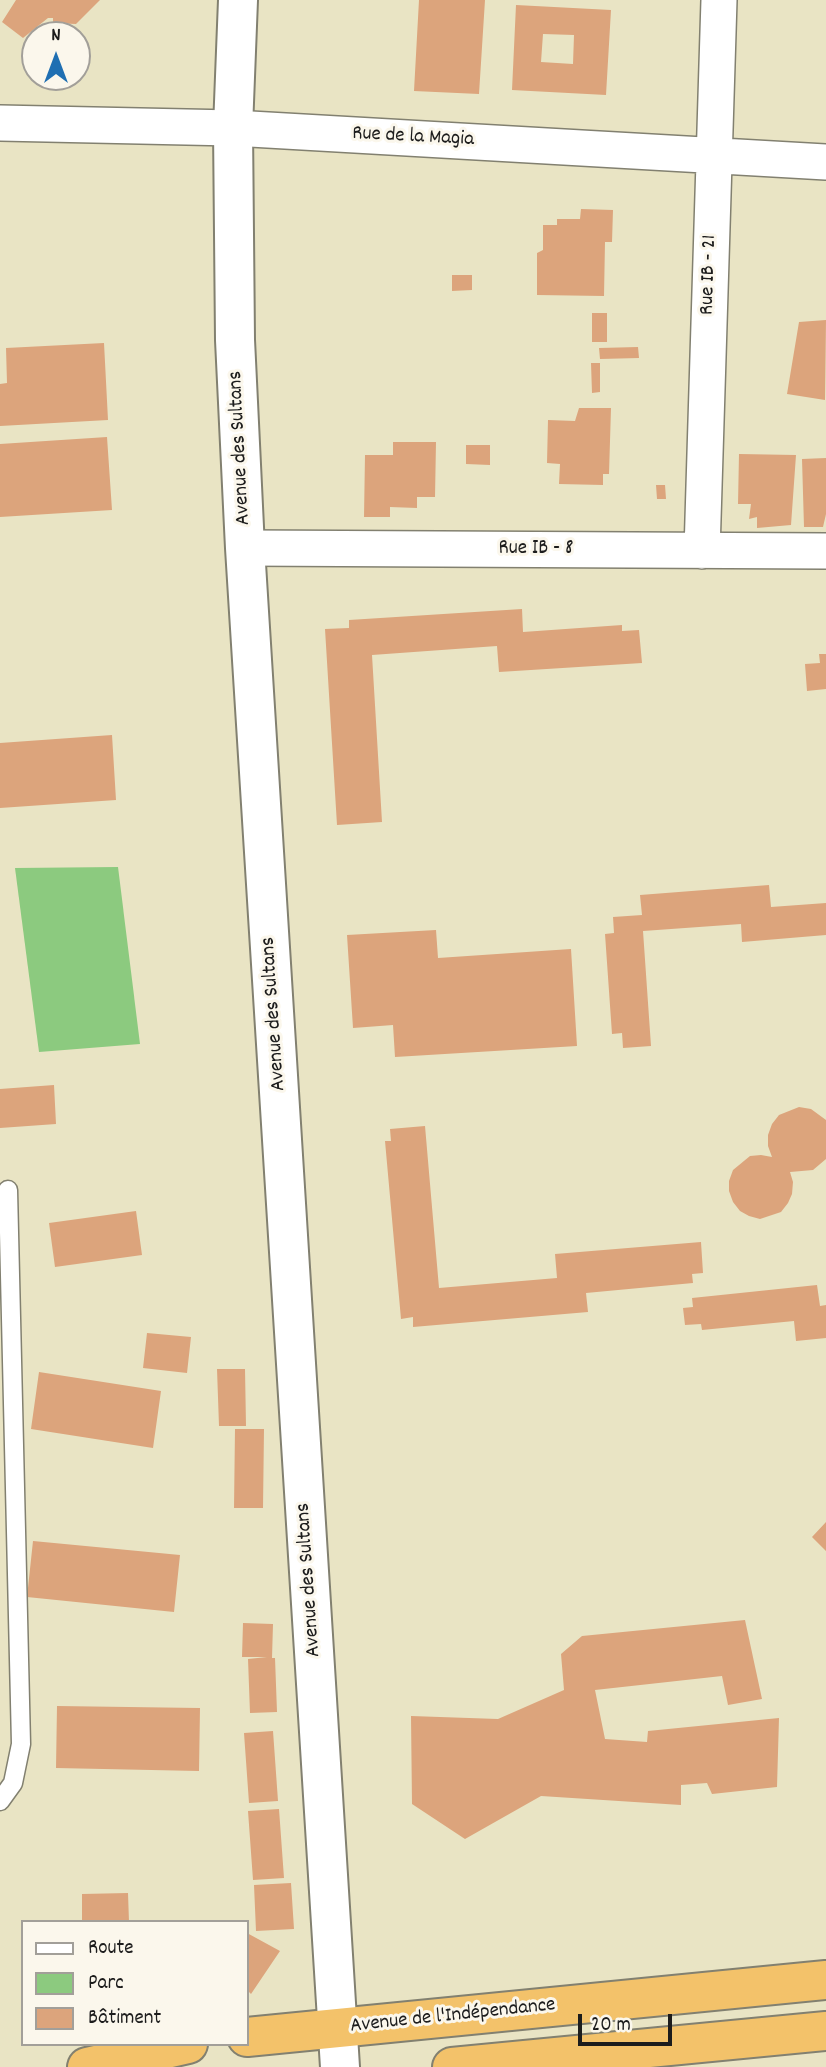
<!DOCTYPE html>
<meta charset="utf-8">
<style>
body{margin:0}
#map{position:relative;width:826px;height:2067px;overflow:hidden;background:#e9e4c4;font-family:Dekko,sans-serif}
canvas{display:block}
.legend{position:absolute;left:21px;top:1920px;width:228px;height:126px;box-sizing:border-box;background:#fbf7ec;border:2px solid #a29f99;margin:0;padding:9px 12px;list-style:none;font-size:21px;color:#1c1c1c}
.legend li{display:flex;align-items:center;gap:14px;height:35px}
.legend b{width:35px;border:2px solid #a29f99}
.north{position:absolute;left:21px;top:21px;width:70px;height:70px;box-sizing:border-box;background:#fbf7ec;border:2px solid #a29f99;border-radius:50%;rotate:0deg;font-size:19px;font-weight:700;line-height:28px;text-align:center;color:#1c1c1c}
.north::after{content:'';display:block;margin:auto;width:24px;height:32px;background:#1f6fb2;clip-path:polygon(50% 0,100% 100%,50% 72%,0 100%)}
.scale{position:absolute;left:578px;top:2014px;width:94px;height:32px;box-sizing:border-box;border:4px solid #1c1c1c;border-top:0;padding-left:9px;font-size:21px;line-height:24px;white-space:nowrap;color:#1c1c1c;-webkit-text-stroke:5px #fbf7ec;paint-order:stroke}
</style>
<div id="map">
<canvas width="826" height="2067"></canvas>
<ul class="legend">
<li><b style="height:9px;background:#fff"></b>Route</li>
<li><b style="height:19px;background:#8cca7f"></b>Parc</li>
<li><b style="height:19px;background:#dca47c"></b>Bâtiment</li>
</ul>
<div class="north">N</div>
<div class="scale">20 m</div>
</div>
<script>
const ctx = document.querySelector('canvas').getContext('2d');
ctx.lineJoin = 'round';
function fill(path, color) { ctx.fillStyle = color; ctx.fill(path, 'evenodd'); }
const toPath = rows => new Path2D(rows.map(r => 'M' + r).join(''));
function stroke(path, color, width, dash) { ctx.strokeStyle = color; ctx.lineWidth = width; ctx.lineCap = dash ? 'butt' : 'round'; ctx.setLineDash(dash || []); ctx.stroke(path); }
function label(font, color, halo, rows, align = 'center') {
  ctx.font = font + ' Dekko,sans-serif'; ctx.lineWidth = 6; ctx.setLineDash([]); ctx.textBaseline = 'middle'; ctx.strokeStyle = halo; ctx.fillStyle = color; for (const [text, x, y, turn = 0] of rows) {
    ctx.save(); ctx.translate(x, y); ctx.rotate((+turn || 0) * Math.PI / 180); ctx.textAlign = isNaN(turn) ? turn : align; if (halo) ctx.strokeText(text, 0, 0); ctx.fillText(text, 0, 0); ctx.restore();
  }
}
fill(toPath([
 [118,867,140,1044,39,1052,15,868]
]), '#8cca7f');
fill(toPath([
 [16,0,100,0,76,24,53,23,53,18,48,18,23,38,2,22],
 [419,0,485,0,479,94,414,91],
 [516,5,611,10,606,95,512,90],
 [543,34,574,35,573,64,541,62],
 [581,209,613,210,612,242,605,242,604,296,537,295,537,253,543,250,543,225,557,225,557,219,580,219],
 [452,275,472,275,472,290,452,291],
 [592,313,607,313,607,342,592,342],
 [826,320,825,400,787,394,799,322],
 [104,343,108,420,0,426,0,384,7,383,6,348],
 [638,347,639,358,600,359,599,348],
 [591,363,600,363,600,392,592,393],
 [579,408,611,408,609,474,603,474,603,485,559,484,560,464,547,463,548,420,575,421],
 [107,437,112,510,0,517,0,444],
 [393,442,436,442,435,497,417,497,417,508,390,507,390,517,364,517,365,455,393,455],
 [466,445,490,445,490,465,466,464],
 [739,454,796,455,791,525,757,528,757,517,749,519,751,504,738,504],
 [826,458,826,514,823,527,804,527,802,459],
 [656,485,665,485,666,499,657,499],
 [522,609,523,632,622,625,622,631,639,630,642,663,499,672,497,646,372,655,382,822,337,825,325,629,349,628,349,620],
 [819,654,826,654,826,689,807,691,805,664,820,663],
 [112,735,116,800,0,808,0,743],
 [769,885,771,907,826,903,826,935,742,942,741,924,643,931,651,1046,623,1048,622,1033,612,1034,605,934,614,933,613,917,642,915,640,895],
 [436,930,438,958,571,949,577,1046,395,1057,393,1025,353,1028,347,935],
 [54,1085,56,1124,0,1128,0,1089],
 [799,1107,811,1109,826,1120,826,1159,813,1170,790,1172,793,1182,792,1194,788,1203,781,1212,760,1219,749,1216,740,1211,733,1202,729,1191,729,1181,733,1170,750,1156,761,1155,772,1157,768,1146,768,1135,772,1124,779,1115],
 [425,1126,439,1288,557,1278,555,1254,701,1242,703,1273,692,1274,693,1283,586,1293,588,1312,413,1327,413,1317,401,1319,385,1141,391,1141,390,1129],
 [136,1211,142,1255,55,1267,49,1223],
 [817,1285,820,1306,826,1305,826,1338,796,1341,794,1321,702,1330,701,1324,685,1325,683,1308,693,1307,692,1298],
 [147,1333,191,1337,187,1373,143,1368],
 [217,1369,245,1369,246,1426,219,1426],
 [39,1372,161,1391,153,1448,31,1429],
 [235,1429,264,1429,263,1508,234,1508],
 [826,1522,826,1551,812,1537],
 [33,1541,180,1555,174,1612,27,1597],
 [745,1620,762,1699,728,1705,722,1676,595,1690,605,1739,647,1742,648,1731,779,1718,777,1787,712,1794,707,1783,681,1785,681,1805,541,1796,465,1839,412,1804,411,1716,498,1719,564,1690,561,1654,582,1636],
 [243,1623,273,1624,272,1658,275,1658,277,1712,250,1713,248,1659,267,1657,242,1657],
 [57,1706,200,1708,199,1771,56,1768],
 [273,1731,278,1801,249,1803,244,1733],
 [279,1809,284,1878,253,1880,248,1811],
 [291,1883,294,1929,256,1931,254,1885],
 [128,1893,129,1922,82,1922,82,1894],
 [247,1933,280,1951,251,1994,247,1990]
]), '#dca47c');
const service = toPath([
 [0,1801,13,1783,21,1744,8,1190]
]);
const minor = toPath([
 [0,123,233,128,826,162],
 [245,548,826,551],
 [702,551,719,0]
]);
const tertiary = toPath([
 [238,0,233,128,235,340,245,548,340,2067]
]);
const trunk = toPath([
 [247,2037,826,1980],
 [87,2067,188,2044],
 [452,2067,826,2031]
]);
stroke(service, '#828070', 21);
stroke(minor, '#828070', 38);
stroke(tertiary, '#828070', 42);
stroke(trunk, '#828070', 42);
stroke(service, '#fff', 18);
stroke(minor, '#fff', 35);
stroke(tertiary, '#fff', 38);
stroke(trunk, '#f3c26a', 38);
label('21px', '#1c1c1c', '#fbf7ec', [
 ["Rue de la Magia",413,138,3],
 ["Rue IB - 21",710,275,-88],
 ["Avenue des Sultans",241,448,-93],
 ["Rue IB - 8",536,550],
 ["Avenue des Sultans",275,1014,-94],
 ["Avenue des Sultans",310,1580,-94],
 ["Avenue de l'Indépendance",453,2017,-6]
]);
</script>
